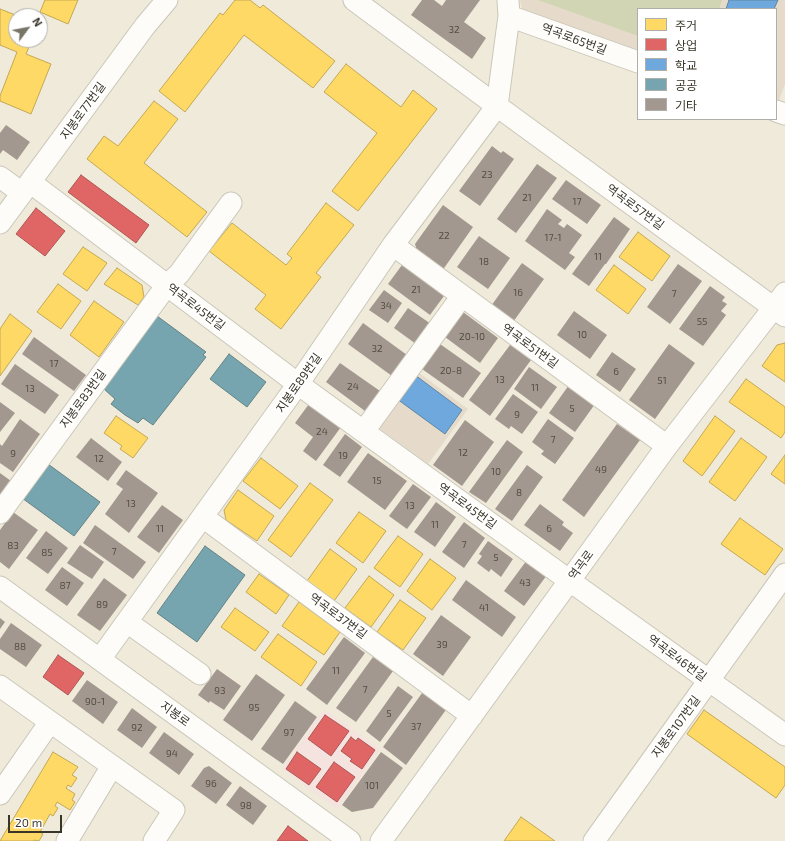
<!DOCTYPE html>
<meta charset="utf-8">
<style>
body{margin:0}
#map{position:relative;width:785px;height:841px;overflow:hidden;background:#efead9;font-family:"Exo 2","Noto Sans KR",sans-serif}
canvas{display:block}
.legend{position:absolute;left:637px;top:8px;width:140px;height:112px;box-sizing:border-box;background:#fff;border:1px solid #afaea9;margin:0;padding:5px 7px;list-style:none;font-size:12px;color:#383529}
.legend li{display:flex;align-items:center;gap:8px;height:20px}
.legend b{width:20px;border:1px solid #afaea9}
.north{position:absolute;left:8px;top:8px;width:40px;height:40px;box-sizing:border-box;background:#fff;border:1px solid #afaea9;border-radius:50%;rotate:58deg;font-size:11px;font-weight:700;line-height:16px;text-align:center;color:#383529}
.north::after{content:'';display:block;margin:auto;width:14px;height:18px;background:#787467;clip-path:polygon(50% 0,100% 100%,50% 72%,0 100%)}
.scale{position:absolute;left:8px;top:815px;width:54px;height:18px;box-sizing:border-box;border:2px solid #383529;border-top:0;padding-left:5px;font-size:12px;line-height:14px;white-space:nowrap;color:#383529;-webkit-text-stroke:3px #fff;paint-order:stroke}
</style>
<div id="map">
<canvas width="785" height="841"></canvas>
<ul class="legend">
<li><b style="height:11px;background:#ffd966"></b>주거</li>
<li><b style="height:11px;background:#e06666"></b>상업</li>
<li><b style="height:11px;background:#6fa8dc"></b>학교</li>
<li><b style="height:11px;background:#76a5af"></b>공공</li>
<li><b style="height:11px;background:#a3988f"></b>기타</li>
</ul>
<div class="north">N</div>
<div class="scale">20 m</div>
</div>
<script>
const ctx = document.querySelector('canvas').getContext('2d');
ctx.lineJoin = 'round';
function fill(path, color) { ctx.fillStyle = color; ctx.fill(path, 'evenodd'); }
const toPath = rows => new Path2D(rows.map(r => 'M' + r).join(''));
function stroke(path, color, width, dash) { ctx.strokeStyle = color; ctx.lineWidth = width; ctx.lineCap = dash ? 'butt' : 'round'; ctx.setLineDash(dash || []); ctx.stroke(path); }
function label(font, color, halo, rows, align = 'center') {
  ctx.font = font + ' "Exo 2","Noto Sans KR",sans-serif'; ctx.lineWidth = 4; ctx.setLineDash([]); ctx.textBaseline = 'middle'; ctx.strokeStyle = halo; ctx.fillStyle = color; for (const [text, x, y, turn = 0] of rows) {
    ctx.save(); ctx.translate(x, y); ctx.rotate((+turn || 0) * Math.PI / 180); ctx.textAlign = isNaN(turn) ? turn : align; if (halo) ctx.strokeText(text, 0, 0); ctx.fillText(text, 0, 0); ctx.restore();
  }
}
fill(toPath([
 [324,709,380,749,337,809,282,769]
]), '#f4e3de');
fill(toPath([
 [520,0,785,0,785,84,778,103,776,102,776,9,638,9,638,52,522,9],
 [415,370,468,409,428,464,375,425]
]), '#e6dbcb');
fill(toPath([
 [538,0,722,0,719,9,638,9,638,36]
]), '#d2d5b3');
const homes = toPath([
 [45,0,78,0,68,24,40,12,45,0],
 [235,0,250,0,260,8,263,5,335,61,313,88,244,35,185,112,159,91,220,13,223,15,235,0],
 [0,9,18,16,16,16,16,40,32,40,26,54,51,64,31,114,0,101,0,96,17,52,0,45,0,9],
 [346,64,401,107,413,90,437,109,358,211,332,191,377,133,324,92,346,64],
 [154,101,178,119,144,163,207,212,187,237,87,159,104,136,118,146,154,101],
 [326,203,354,225,316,273,321,277,281,329,255,309,266,295,209,251,232,223,286,265,292,258,287,254,326,203],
 [638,232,670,256,652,281,619,257,638,232],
 [83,247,107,263,87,291,63,274,83,247],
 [614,265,646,289,628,314,596,290,614,265],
 [117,268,142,285,144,297,138,305,104,284,117,268],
 [58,284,81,301,61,329,37,312,58,284],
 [94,301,124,322,99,357,70,335,94,301],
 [10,314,32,331,0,376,0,329,10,314],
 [785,343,785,382,762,366,777,345,785,343],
 [746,379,785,407,785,432,781,438,729,402,746,379],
 [116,416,148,438,133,458,120,449,122,446,104,433,116,416],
 [715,416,735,431,702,476,683,461,715,416],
 [741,438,767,457,735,501,709,482,741,438],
 [785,455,785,484,771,474,785,455],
 [261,458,298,486,280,509,243,481,261,458],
 [310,483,333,500,291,557,268,540,310,483],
 [238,490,274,516,257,541,226,520,224,510,238,490],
 [359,512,386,531,363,563,336,543,359,512],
 [740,518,783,549,765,575,721,544,740,518],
 [398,536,423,554,400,587,374,568,398,536],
 [330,549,357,569,334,601,307,581,330,549],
 [430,559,456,578,432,610,407,591,430,559],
 [259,574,289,595,276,614,246,592,259,574],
 [369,576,394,595,371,627,345,608,369,576],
 [400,600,426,618,403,650,377,632,400,600],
 [299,602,340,632,324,655,282,626,299,602],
 [235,608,269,632,255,651,221,627,235,608],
 [278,634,317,662,301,686,261,657,278,634],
 [704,710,785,767,785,785,776,798,687,734,704,710],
 [53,752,78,767,72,775,77,778,71,787,68,785,66,788,75,794,72,800,75,802,70,810,57,802,55,806,58,808,53,816,50,814,40,832,43,834,39,841,34,840,34,841,0,841,53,752],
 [521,817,555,841,504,841,521,817]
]);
fill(homes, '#ffd966');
stroke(homes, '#c3a854', 1);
const shops = toPath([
 [81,175,149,225,136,243,68,192,81,175],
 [36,208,65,231,45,256,16,234,36,208],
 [58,655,84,673,68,695,43,677,58,655],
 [325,715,349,731,331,756,308,739,325,715],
 [351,737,356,741,358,738,375,750,362,769,350,761,352,759,341,751,351,737],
 [297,752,321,769,309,785,286,769,297,752],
 [334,762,355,777,337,802,316,787,334,762],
 [288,826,308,841,277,841,288,826]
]);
fill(shops, '#e06666');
stroke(shops, '#ae5754', 1);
const schools = toPath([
 [729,0,778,0,774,9,726,9,729,0],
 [415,375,462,410,445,434,397,399,415,375]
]);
fill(schools, '#6fa8dc');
stroke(schools, '#5e86a6', 1);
const public = toPath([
 [157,316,206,352,203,355,206,357,153,425,143,418,138,423,125,415,111,404,115,399,104,389,157,316],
 [229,354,266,382,247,407,210,379,229,354],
 [48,464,100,502,74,536,22,498,48,464],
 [205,546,245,575,197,642,157,613,205,546]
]);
fill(public, '#76a5af');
stroke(public, '#638387', 1);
fill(toPath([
 [422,0,434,0,442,6,446,0,480,0,464,22,486,38,472,59,411,15],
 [6,125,30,142,17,160,3,150,0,154,0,133],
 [492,146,501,153,503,151,514,159,480,206,459,191],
 [537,164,557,178,516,233,497,219],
 [566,180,601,205,587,224,552,199],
 [443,205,473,227,442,271,418,254,415,244],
 [547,209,562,220,558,224,564,228,567,224,582,235,569,253,575,257,565,270,525,241],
 [614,217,630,229,606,264,605,264,589,286,572,274],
 [479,236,510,258,488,289,457,267],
 [522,263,544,279,513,322,491,306],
 [678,264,702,281,670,324,647,307],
 [402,265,444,296,430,315,388,284],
 [710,286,725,297,722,301,727,304,721,311,726,315,703,346,679,329],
 [384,290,402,303,388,323,369,310],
 [408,308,431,324,416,344,394,328],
 [574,311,607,335,590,359,557,335],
 [463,312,498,338,480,363,445,337],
 [363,323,407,355,392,376,348,344],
 [34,337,86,375,74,391,22,354],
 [440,344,481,373,463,398,422,369],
 [669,344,695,363,655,419,629,400],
 [510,345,531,360,490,416,469,400],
 [612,352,636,369,620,392,596,375],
 [340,363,380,391,365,411,326,382],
 [15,364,59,395,45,414,1,384],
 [529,367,557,387,541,409,514,389],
 [569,385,595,404,575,432,549,413],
 [513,394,538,412,522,434,511,426,509,429,495,419],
 [0,402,15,413,0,432],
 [309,404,341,427,316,461,303,451,313,437,295,423],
 [20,419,40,434,13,472,0,463,0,444,2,446],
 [548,419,574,438,555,464,541,454,544,451,532,442],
 [465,420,494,442,462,486,433,465],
 [617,424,640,440,584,517,562,500],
 [345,434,362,447,340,477,323,465],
 [91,438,122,462,108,481,76,457],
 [507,440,523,452,486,503,469,492],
 [368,453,407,481,385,510,347,482],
 [527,465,543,477,512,521,495,509],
 [126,470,158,493,129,533,105,514,123,489,116,484],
 [0,473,11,481,0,496],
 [413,484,431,497,407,529,389,516],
 [436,502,456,517,435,547,414,532],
 [540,504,564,522,562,525,573,533,560,551,524,525],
 [162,505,183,520,159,553,137,537],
 [13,512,38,530,9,569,0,562,0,530],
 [464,522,485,538,464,568,442,552],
 [95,525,146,562,133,579,83,543],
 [46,531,68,548,48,574,26,558],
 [488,541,513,559,501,577,491,569,489,572,477,563,482,556,479,554],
 [80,545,104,562,92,579,67,563],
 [527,560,547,575,524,606,504,591],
 [62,567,84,583,67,606,45,590],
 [104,578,127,595,100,631,77,615],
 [466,580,516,617,502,637,452,600],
 [441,615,471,637,443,676,413,654],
 [0,618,5,622,0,629],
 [11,623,42,645,26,667,0,649,0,639],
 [344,637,365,653,327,705,306,689],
 [373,657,393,671,356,722,336,708],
 [217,669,241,686,224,710,210,701,209,703,198,695],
 [256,674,285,695,252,741,223,720],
 [87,680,118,702,103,724,72,701],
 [398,686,413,697,380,742,366,731],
 [425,689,448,707,406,765,383,747],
 [295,701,317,717,283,764,261,749],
 [132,708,157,727,142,748,117,730],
 [164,732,194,754,179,775,149,753],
 [381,752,403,768,373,808,352,812,342,805],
 [209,766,232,783,216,804,191,786,204,768],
 [240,786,267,806,253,825,226,805]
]), '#a3988f');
const minor = toPath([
 [354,0,497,106,785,316],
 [509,16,638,62],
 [776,111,785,114],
 [0,177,22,193],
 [30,182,298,384,570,581,785,735],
 [0,223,145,26,167,0],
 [393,245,667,446],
 [364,431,462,296],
 [0,513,167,285,179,274,231,203],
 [203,517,472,716],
 [0,587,350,841],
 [127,622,200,674],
 [100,659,298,384,393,245,497,106,509,16,508,0],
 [0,686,174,810,154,841],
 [0,794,50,722],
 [67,841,112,766],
 [381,841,667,446,785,293],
 [594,841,785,574]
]);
stroke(minor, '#cac7b9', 23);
stroke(minor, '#fdfcf9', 21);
label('10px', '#534e42', null, [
 ["32",454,30],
 ["23",487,175],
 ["21",527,198],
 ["17",577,202],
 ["22",444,236],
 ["17-1",553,238],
 ["11",598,257],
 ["18",484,262],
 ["21",416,290],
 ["16",518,293],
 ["7",674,294],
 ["34",386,306],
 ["55",702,322],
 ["10",582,335],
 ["20-10",472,337],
 ["32",377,349],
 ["17",54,364],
 ["20-8",451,371],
 ["6",616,372],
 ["13",500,380],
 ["51",662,381],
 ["24",353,387],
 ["11",535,388],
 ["13",30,389],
 ["5",572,409],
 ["9",517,415],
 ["24",322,432],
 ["7",553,440],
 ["12",463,453],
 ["9",13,454],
 ["19",343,456],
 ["12",99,459],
 ["49",601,470],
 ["10",496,472],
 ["15",377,481],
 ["8",519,493],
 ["13",131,504],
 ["13",410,506],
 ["11",435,525],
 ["11",160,529],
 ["6",549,529],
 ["7",464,545],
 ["83",13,546],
 ["7",114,552],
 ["85",47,553],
 ["5",496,558],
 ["43",525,583],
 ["87",65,586],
 ["89",102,605],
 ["41",484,608],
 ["39",442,645],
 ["88",20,647],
 ["11",336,671],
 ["7",365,690],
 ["93",220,691],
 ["90-1",95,702],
 ["95",254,708],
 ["5",389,714],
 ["37",416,727],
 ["92",137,728],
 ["97",289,733],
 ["94",172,754],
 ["96",211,784],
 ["101",372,786],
 ["98",246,806]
]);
label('12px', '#383529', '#fff', [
 ["역곡로65번길",574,39,20],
 ["지봉로77번길",83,111,-54],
 ["역곡로57번길",635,207,36],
 ["역곡로45번길",196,307,37],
 ["역곡로51번길",530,346,36],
 ["지봉로89번길",299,383,-55],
 ["지봉로83번길",83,399,-54],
 ["역곡로45번길",467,506,36],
 ["역곡로",581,565,-54],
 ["역곡로37번길",338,616,36],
 ["역곡로46번길",677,658,36],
 ["지봉로",175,714,36],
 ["지봉로107번길",676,727,-54]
]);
</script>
